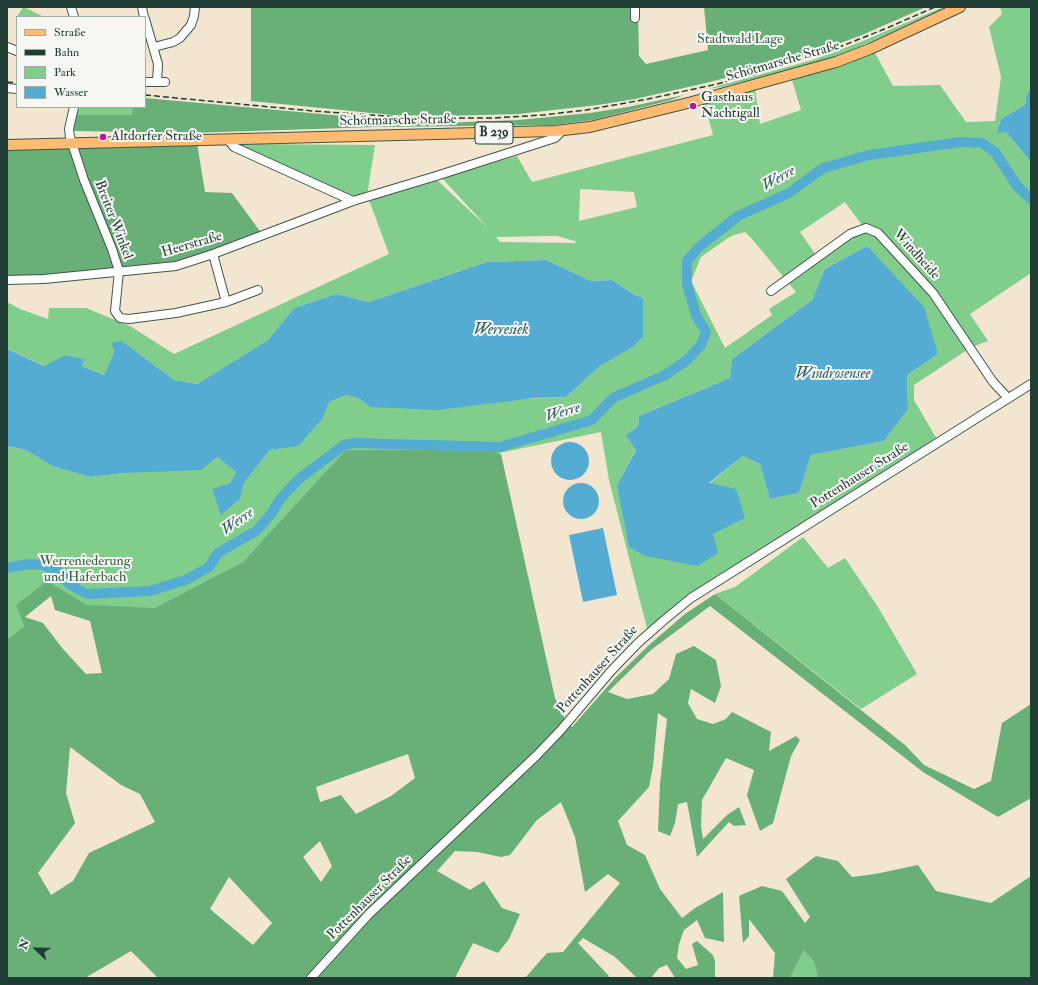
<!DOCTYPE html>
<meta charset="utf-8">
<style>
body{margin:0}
#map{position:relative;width:1038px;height:985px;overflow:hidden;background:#f2e6d0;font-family:"IM FELL Double Pica",serif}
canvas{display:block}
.frame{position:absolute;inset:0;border:8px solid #1f3d34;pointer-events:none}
.legend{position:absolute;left:16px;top:16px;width:130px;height:92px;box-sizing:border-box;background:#f6f6f2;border:1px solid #a0aca6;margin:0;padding:5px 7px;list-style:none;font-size:12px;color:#1f3d34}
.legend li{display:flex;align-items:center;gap:8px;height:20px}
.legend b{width:20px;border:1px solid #a0aca6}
.north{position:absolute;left:16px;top:929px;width:40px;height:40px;-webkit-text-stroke:3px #f6f6f2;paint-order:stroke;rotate:292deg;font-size:11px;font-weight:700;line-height:16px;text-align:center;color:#1f3d34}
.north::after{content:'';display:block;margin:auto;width:14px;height:18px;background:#1f3d34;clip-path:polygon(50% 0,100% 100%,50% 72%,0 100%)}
</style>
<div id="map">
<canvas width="1038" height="985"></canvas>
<div class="frame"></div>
<ul class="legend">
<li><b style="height:5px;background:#febb71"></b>Straße</li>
<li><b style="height:5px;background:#1f3d34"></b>Bahn</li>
<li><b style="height:11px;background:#81cd8c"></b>Park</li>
<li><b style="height:11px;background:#55acd2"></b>Wasser</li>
</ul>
<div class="north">N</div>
</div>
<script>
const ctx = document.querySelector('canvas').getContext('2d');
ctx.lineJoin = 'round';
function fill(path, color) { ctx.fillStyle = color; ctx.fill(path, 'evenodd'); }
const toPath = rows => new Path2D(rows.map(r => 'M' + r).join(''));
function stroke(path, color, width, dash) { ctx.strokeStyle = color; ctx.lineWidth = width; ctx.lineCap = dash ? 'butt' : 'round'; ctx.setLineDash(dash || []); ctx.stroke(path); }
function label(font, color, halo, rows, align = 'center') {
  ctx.font = font + ' "IM FELL Double Pica",serif'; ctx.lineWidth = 4; ctx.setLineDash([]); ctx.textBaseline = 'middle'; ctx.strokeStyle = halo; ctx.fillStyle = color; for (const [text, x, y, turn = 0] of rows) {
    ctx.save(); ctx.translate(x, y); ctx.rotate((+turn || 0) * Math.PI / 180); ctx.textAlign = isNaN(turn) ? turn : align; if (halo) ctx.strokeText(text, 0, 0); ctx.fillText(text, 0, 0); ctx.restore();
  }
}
fill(toPath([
 [23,7,24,7,44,17,17,17],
 [1000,7,1031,7,1031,90,1027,93,1025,105,1001,119,998,132,1006,132,1031,162,1031,273,970,314,988,341,972,347,930,295,967,350,914,385,914,400,938,441,711,581,648,632,609,480,601,432,499,453,261,543,243,562,230,569,187,606,111,612,51,595,16,605,24,626,7,640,7,446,26,450,52,466,90,477,124,473,217,457,236,472,230,483,213,489,221,514,240,499,244,483,270,450,298,445,323,418,329,402,346,395,360,399,370,407,566,397,600,366,633,347,643,337,643,298,633,294,612,280,591,281,546,260,487,262,369,302,336,294,294,308,268,340,197,384,174,380,122,341,104,375,82,366,85,359,65,355,45,366,7,349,7,302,20,309,48,319,49,308,86,308,130,326,174,354,389,254,369,200,436,179,488,228,441,177,517,156,532,182,713,135,705,105,755,89,760,124,801,110,792,80,874,51,893,86,940,85,966,122,995,121,1001,77,989,27,1002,14],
 [580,189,634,192,637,207,579,221],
 [845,202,862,225,816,255,800,232],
 [745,232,753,240,796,292,769,309,772,315,725,348,691,281,701,257,731,236],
 [548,236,557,236,575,241,576,243,500,242,496,237],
 [867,246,938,354,907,375,908,409,884,441,811,455,799,493,770,499,760,464,743,456,709,484,713,534,617,485,636,449,639,416,730,378,732,359,812,300,825,269],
 [941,8,942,9,861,46,837,56,807,65,722,87,707,89,813,60,863,41],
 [78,107,133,107,133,115,76,115],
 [236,144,375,145,367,196,352,198],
 [803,537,828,568,845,558,878,607,917,674,861,709,715,594,735,587],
 [804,950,814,962,818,978,790,978]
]), '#81cd8c');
fill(toPath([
 [251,7,638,7,639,56,646,64,708,50,704,7,926,7,862,35,800,58,706,83,635,99,598,105,518,114,442,116,392,115,251,101],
 [684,95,671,100,593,120,554,125,375,127,189,133,74,131,76,115,132,115,133,107,145,107,145,98,343,116,441,123,519,120,590,113,628,107],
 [197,143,205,192,232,193,262,234,176,263,47,275,7,277,7,148],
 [346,450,488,450,501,454,555,698,566,721,572,727,615,678,649,645,685,614,715,594,905,745,924,765,974,789,991,781,1002,723,1031,704,1031,798,998,817,923,772,710,606,651,650,608,692,627,699,653,694,669,679,676,654,694,646,716,660,721,686,715,703,691,689,688,703,697,719,713,724,726,719,732,712,771,732,769,751,796,736,800,740,791,756,773,823,760,831,747,795,754,770,726,758,702,800,701,826,703,839,727,815,739,807,746,825,734,826,729,822,697,857,687,802,678,804,675,823,670,836,658,831,660,784,667,719,658,713,653,766,649,787,618,821,627,845,645,855,660,889,682,918,695,908,723,892,724,942,705,938,697,920,684,930,679,944,677,958,686,969,698,965,692,944,697,941,713,955,715,961,715,978,675,978,667,965,659,968,651,978,637,978,615,957,583,938,578,943,609,976,608,978,525,978,547,953,563,952,620,883,608,874,585,892,575,837,561,802,537,820,510,855,501,857,477,852,455,851,437,871,470,890,484,881,502,908,520,914,509,939,498,953,473,943,455,978,158,978,131,951,85,978,7,978,7,640,24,626,16,605,47,581,87,605,155,608,243,562],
 [51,596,55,610,90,621,102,673,86,674,63,649,43,623,25,617],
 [70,747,121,785,140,794,155,822,89,853,73,881,51,895,38,873,75,823,66,793],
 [408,754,415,778,391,796,356,814,341,795,320,802,316,787],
 [320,841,332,866,321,882,303,857],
 [229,877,272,923,253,945,210,909],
 [816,856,838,861,852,877,875,874,918,865,936,891,991,903,1031,876,1031,978,818,978,814,962,804,950,790,978,773,978,775,953,749,919,749,936,743,943,739,896,762,886,782,891,805,923,810,917,786,879]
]), '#68b078');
fill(toPath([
 [1031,90,1031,162,1006,132,997,133,1001,119,1025,105,1027,93],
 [867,246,924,307,938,354,907,375,908,409,884,441,811,455,799,493,770,499,760,464,743,456,709,483,736,489,745,518,713,534,718,553,698,566,645,556,629,547,617,485,636,450,626,435,638,427,639,416,730,378,732,359,812,300,825,269],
 [546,260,591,281,612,280,633,294,643,298,643,337,633,347,600,366,566,397,535,398,438,410,370,407,360,399,346,395,329,402,323,418,298,446,270,450,244,483,240,499,221,515,212,489,230,483,236,472,217,457,201,470,124,473,90,477,52,466,26,450,7,446,7,349,44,366,65,355,85,359,82,366,104,375,115,351,111,343,122,341,174,380,197,384,268,340,294,308,336,294,369,302,487,262],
 '551 461a19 19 0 1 1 38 0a19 19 0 1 1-38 0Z',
 '563 501a18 18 0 1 1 36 0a18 18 0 1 1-36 0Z',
 [603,528,617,595,583,602,569,535]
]), '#55acd2');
stroke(toPath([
 [7,568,29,564,43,565,60,572,69,584,87,594,150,591,186,580,209,567,218,553,256,531,271,514,281,498,300,478,344,445,354,443,500,447,592,420,613,398,665,375,686,361,701,345,706,332,696,315,687,284,687,261,699,247,738,216,789,193,823,168,869,155,960,142,982,143,995,152,1017,186,1031,199]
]), '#55acd2', 10);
const minor = toPath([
 [71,7,74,17],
 [142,7,144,17],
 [635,18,635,7],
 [145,19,158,64,157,82],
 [7,47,17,51],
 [154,47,173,42,180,38,191,25,194,16,195,7],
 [145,82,165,82],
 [7,88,17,89],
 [74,107,69,129,70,137,84,180,112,249,119,271,115,311,120,318,129,319,176,313,226,302,213,254],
 [228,140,234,147,353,201],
 [7,280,44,279,176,266,213,254,353,201,436,176,555,138,562,131],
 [771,291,850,234,866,228,878,233,933,293,993,382,1008,398],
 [226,302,258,290],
 [311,978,369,914,536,756,560,731,611,671,638,643,663,621,691,598,1031,384]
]);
const major = toPath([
 [7,145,555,131,590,127,692,102,836,62,870,49,960,7]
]);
stroke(minor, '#3f564b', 10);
stroke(major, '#3f564b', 12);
stroke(minor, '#fff', 8);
stroke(major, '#febb71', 10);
stroke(toPath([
 [7,82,17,83],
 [145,95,313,111,413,118,493,118,543,115,586,110,648,99,717,84,762,72,842,46,887,28,935,7]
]), '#1f3d34', 1.5, [6, 3]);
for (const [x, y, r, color] of [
 [693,106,4,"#b5179e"],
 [103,137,4,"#b5179e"]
]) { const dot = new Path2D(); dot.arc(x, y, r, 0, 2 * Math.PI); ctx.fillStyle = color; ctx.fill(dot); stroke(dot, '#f6f6f2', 1.5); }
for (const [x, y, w] of [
 [494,133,38]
]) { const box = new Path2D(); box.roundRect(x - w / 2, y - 11, w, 22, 3); ctx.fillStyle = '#f6f6f2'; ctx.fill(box); stroke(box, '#1f3d34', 1); }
label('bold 13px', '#1f3d34', null, [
 ["B 239",494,133]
]);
label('14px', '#38614a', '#f6f6f2', [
 ["Stadtwald Lage",740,40],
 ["Werreniederung",85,562],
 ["und Haferbach",85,578]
]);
label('14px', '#1f3d34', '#f6f6f2', [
 ["Schötmarsche Straße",783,62,-16],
 ["Schötmarsche Straße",398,121,-1],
 ["Breiter Winkel",113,220,69],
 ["Heerstraße",192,245,-16],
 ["Windheide",916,255,48],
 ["Pottenhauser Straße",860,476,-32],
 ["Pottenhauser Straße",598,670,-48],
 ["Pottenhauser Straße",370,898,-45]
]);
label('14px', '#1f3d34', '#f6f6f2', [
 ["Gasthaus",701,98],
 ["Nachtigall",701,114],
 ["Altdorfer Straße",111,137]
], 'left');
label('italic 15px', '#2f5e63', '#f6f6f2', [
 ["Werre",779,179,-30],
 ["Werresiek",501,331],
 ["Windrosensee",833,375],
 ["Werre",563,413,-16],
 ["Werre",238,522,-36]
]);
</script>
